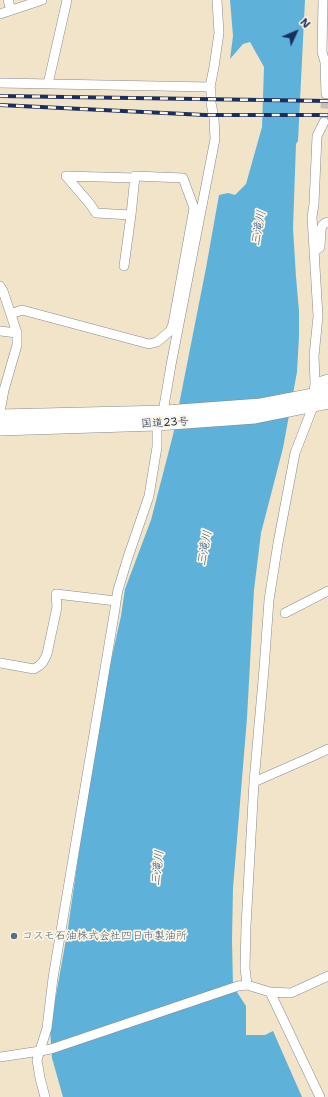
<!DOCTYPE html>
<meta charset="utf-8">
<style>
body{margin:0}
#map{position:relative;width:328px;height:1097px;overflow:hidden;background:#f2e4c8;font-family:"Shantell Sans",sans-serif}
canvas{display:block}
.north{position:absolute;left:276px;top:12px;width:40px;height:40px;-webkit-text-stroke:3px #fcf5e5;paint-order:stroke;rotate:46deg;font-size:11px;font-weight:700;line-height:16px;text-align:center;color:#1b2f5e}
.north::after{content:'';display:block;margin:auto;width:14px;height:18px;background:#1b2f5e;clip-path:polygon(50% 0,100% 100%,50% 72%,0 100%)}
</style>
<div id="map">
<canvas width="328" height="1097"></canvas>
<div class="north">N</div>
</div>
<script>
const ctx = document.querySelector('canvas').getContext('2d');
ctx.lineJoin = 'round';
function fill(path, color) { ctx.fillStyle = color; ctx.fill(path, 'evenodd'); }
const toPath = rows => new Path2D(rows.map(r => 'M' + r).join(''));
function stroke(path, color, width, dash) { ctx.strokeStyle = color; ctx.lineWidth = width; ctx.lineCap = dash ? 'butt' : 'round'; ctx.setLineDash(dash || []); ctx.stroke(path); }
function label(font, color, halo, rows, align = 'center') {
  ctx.font = font + ' "Shantell Sans","Klee One",sans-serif'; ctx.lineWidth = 3.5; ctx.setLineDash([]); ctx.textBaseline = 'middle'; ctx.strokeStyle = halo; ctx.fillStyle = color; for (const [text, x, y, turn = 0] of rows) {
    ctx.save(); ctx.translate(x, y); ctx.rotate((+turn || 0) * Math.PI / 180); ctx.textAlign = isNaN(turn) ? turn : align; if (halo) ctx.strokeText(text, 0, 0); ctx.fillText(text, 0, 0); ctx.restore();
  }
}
fill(toPath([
 [230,0,305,0,298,141,296,144,293,228,296,277,299,311,299,336,297,372,283,448,261,533,254,590,247,718,233,888,232,940,233,986,246,1006,246,1035,265,1035,273,1031,302,1097,63,1097,52,1058,50,1029,68,928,98,719,121,616,125,589,151,520,173,435,206,268,219,195,228,193,235,195,246,184,262,127,264,67,250,42,243,44,230,59,233,36]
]), '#5eb2da');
stroke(toPath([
 [324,122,326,94]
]), '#c7c0b3', 9, [9, 4.5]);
const minor = toPath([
 [8,0,11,10],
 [323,0,322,52,325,62,326,94],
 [0,14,42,0],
 [0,83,210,87],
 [48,84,67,0],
 [131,215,96,213,90,204,66,176,135,178],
 [314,252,320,247,321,230,322,226,325,223,328,222],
 [0,286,3,291,17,333],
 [11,314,22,310,149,344,157,342,170,331,173,324,194,208,183,178,135,176,131,215,124,266],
 [0,331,17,333,17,345,4,390,0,412],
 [315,383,328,379],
 [314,394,315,383,314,356,318,316,312,217,314,204,317,136,324,122],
 [163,412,171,365,215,139,214,118,211,103,211,92,210,87,214,67,219,33,217,0],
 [285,613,328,591],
 [0,663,34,669,39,666,43,662,47,654,57,607,56,594,116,601],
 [254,782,311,757,328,749],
 [247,985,245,968,246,926,254,782,264,669,269,600,278,543,295,453,314,404],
 [270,992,320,1097],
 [0,1057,40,1051,51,1049,238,986,247,985,270,992,291,993,328,976],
 [45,1097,40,1078,37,1060,47,1028,53,978,115,609,116,601,118,590,128,557,149,496,157,447,157,424]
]);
const highway = toPath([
 [0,416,166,412,261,405,308,396,328,390],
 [0,429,157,424,255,417,305,407,328,402]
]);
stroke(minor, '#868a93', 10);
stroke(highway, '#868a93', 14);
stroke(minor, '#fff', 9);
stroke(highway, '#fff', 13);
const rail = toPath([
 [0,96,328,101],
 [0,105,205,115,328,115]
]);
stroke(rail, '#1b2f5e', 4);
stroke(rail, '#fcf5e5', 2.5, [8]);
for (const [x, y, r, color] of [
 [14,936,4,"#5c6f8a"]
]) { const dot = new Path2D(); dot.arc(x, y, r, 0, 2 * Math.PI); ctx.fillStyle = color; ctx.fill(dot); stroke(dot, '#fcf5e5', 1.5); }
label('11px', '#1b2f5e', '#fcf5e5', [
 ["国道23号",165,423,-3]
]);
label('11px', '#4e5e75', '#fcf5e5', [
 ["コスモ石油株式会社四日市製油所",22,936]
], 'left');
label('italic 12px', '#2f5683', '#fcf5e5', [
 ["三滝川",259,228,-80],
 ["三滝川",205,548,-80],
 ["三滝川",158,868,-83]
]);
</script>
